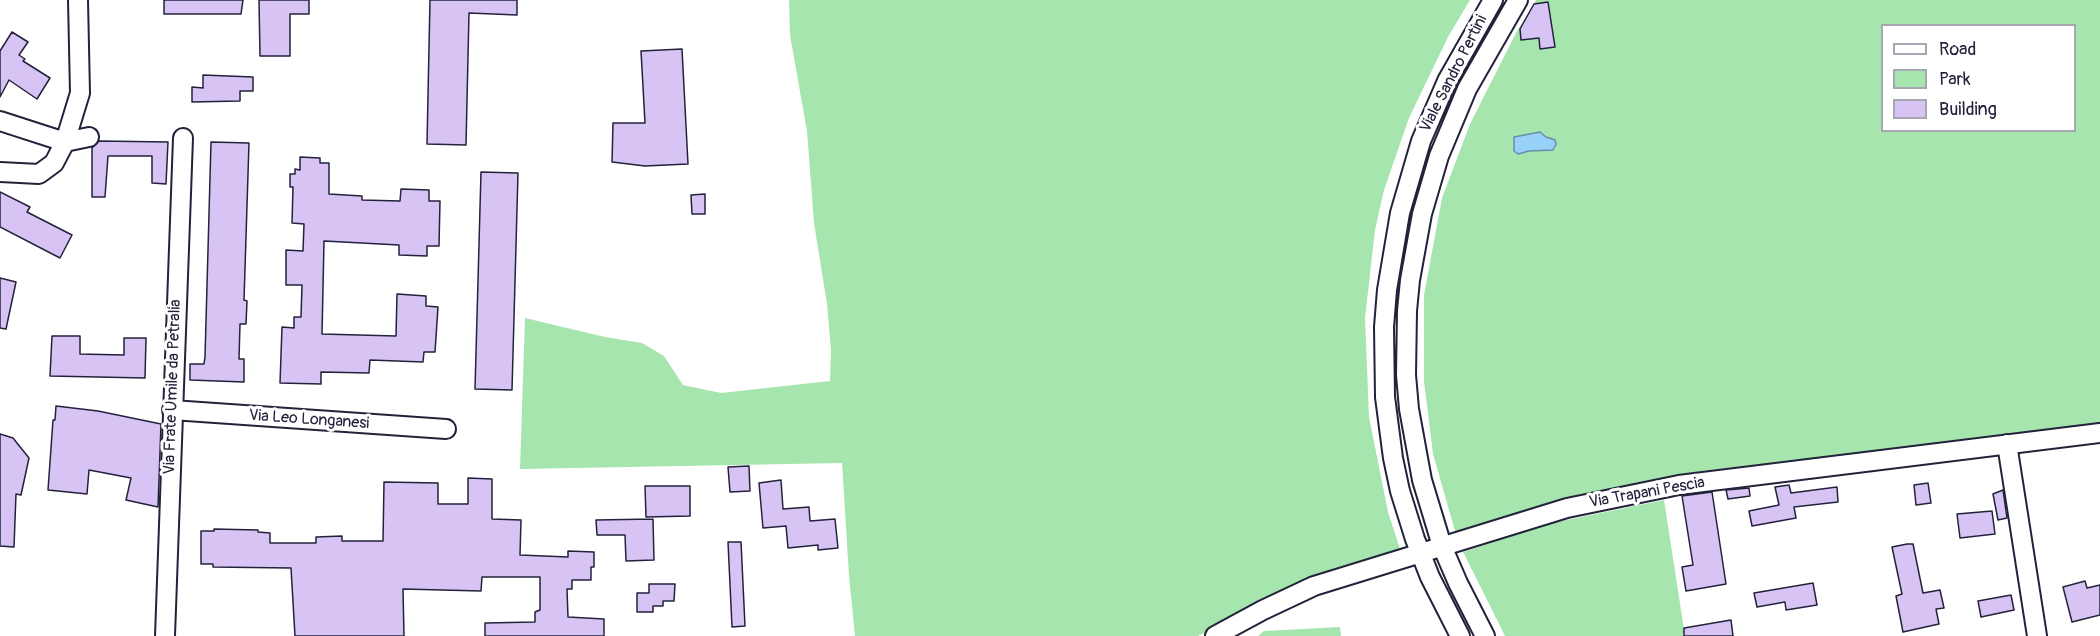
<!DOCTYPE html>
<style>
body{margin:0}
#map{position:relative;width:2100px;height:636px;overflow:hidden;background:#fff;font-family:Pangolin,sans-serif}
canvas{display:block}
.legend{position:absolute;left:1881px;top:24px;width:195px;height:108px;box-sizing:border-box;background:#fff;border:2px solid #a7a7b1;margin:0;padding:8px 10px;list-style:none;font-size:18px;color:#22223b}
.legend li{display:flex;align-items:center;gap:12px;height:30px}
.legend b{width:30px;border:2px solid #a7a7b1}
</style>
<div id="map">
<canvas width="2100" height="636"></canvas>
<ul class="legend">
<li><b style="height:8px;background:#fff"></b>Road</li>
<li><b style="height:16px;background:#a6e5ad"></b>Park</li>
<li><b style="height:16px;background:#d7c4f5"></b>Building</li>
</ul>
</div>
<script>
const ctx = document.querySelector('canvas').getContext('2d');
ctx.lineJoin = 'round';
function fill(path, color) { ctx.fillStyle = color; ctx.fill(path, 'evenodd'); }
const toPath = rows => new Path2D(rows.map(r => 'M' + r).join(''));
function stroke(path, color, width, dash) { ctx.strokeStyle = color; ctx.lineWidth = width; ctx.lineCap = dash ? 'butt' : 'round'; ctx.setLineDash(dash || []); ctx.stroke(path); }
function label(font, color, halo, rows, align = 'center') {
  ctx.font = font + ' Pangolin,sans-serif'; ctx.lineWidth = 6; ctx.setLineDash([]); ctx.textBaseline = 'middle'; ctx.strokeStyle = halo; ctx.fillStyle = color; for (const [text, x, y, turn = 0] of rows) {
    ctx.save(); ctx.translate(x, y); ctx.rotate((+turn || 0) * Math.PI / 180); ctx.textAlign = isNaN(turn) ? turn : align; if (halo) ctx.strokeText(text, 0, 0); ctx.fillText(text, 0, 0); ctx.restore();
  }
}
fill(toPath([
 [789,0,1470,0,1448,37,1409,118,1384,190,1375,230,1365,318,1369,417,1388,512,1400,549,1348,566,1291,587,1198,636,855,636,849,576,842,463,520,469,525,318,605,337,642,343,664,356,683,385,721,393,830,381,831,350,827,304,814,223,807,131,790,35],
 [1536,0,2100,0,2100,424,1654,481,1459,533,1455,531,1433,454,1424,381,1424,295,1442,198,1470,124,1516,33],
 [1882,26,2074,26,2074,130,1882,130],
 [1664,500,1685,636,1505,636,1463,552,1552,523],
 [1340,627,1341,636,1258,636,1264,631]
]), '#a6e5ad');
const water = toPath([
 [1540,132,1546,137,1555,140,1556,144,1553,150,1529,151,1518,154,1514,151,1514,137,1540,132]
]);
fill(water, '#99d2f9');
stroke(water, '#698cad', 1.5);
const building = toPath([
 [164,0,243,0,241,14,164,14,164,0],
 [259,0,309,0,309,14,290,14,290,56,260,56,259,0],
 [430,0,517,0,517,15,469,13,466,145,427,144,430,0],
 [1548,2,1555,47,1540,49,1539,38,1521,40,1520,29,1534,4,1548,2],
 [12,32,28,42,19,55,25,59,23,61,50,78,37,99,9,80,0,97,0,51,12,32],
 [682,49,688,164,645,166,612,162,613,123,645,123,641,51,682,49],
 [203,75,253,77,253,91,240,91,240,101,192,102,192,87,203,88,203,75],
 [99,141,168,142,166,184,152,183,152,156,108,156,105,197,92,197,92,148,99,141],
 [211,142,249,143,244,300,247,301,246,324,240,324,239,359,244,359,244,382,190,380,190,364,204,364,205,357,211,142],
 [300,157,320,158,320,163,329,163,329,194,362,196,362,200,400,201,401,189,429,190,429,201,440,201,439,246,427,246,427,256,399,255,399,245,324,241,322,334,396,336,397,294,426,296,426,306,438,307,435,352,424,352,423,362,370,360,369,373,321,372,321,384,280,383,282,327,294,328,294,317,301,317,302,285,286,285,286,250,303,251,304,224,292,223,293,187,290,187,290,174,295,174,295,169,300,170,300,157],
 [481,172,518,173,512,390,475,389,481,172],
 [0,192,30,207,27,212,72,235,60,258,0,227,0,192],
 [705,194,705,214,692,214,691,195,705,194],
 [0,278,16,282,6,329,0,328,0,278],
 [52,336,80,336,80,354,124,355,124,338,146,338,145,378,50,376,52,336],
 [56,406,98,411,161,424,158,507,126,500,131,478,89,470,87,494,48,490,53,420,55,420,56,406],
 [0,434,13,438,29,458,21,495,16,494,14,547,0,546,0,434],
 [749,466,750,491,730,492,728,467,749,466],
 [468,478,492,479,492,519,521,520,520,555,568,557,568,551,594,552,594,567,591,567,591,580,572,580,572,589,567,589,568,617,604,619,604,636,485,636,485,623,535,622,535,612,540,610,540,577,482,577,481,591,403,589,404,636,295,636,291,568,213,567,213,564,201,564,201,531,214,531,214,529,258,530,258,532,270,533,270,543,316,543,316,537,342,536,342,541,383,541,384,482,438,483,438,504,468,504,468,478],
 [781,480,783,509,809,507,810,521,835,519,838,548,818,550,818,545,788,548,786,526,763,528,759,483,781,480],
 [1928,483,1931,503,1916,505,1914,485,1928,483],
 [1789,485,1791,493,1837,487,1838,502,1794,507,1796,518,1752,526,1749,511,1779,505,1775,487,1789,485],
 [645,486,690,486,690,516,646,517,645,486],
 [1749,488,1750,496,1728,499,1726,490,1749,488],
 [2003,490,2007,518,1998,520,1993,494,2003,490],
 [1712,492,1726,584,1686,591,1682,567,1693,565,1682,496,1712,492],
 [1992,511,1995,534,1960,538,1957,514,1992,511],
 [653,519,654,560,626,561,625,535,597,535,596,520,653,519],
 [728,542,741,542,745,626,732,627,728,542],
 [1907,544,1913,544,1923,593,1940,590,1944,608,1936,609,1939,624,1903,632,1896,596,1902,594,1892,547,1907,544],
 [2085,581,2087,588,2100,585,2100,615,2072,622,2063,587,2085,581],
 [1813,583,1817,605,1786,610,1785,602,1757,607,1754,593,1813,583],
 [649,584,675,584,674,601,663,601,663,606,653,606,653,612,637,612,637,593,649,593,649,584],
 [2011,595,2014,610,1981,617,1978,601,2011,595],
 [1731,620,1733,636,1684,636,1684,628,1731,620]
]);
fill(building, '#d7c4f5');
stroke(building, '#22223b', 1.5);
const street = toPath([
 [0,121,65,142,89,137],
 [0,172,39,174,54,163,65,142,80,93,78,0],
 [172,410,446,429],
 [2007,444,2037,636],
 [165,636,183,138],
 [1215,636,1263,610,1314,586,1567,508,1679,485,2100,433],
 [1460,636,1430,577,1415,539,1400,491,1393,458,1385,397,1384,327,1387,290,1400,213,1421,141,1447,81,1493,0],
 [1485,636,1458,583,1442,546,1422,480,1409,409,1406,375,1407,311,1410,280,1422,214,1439,156,1467,89,1518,0]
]);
stroke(street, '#22223b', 22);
stroke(street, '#fff', 18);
label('16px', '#22223b', '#fff', [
 ["Viale Sandro Pertini",1454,74,-63],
 ["Via Frate Umile da Petralia",173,387,-88],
 ["Via Leo Longanesi",309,420,4],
 ["Via Trapani Pescia",1647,493,-10]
]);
</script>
